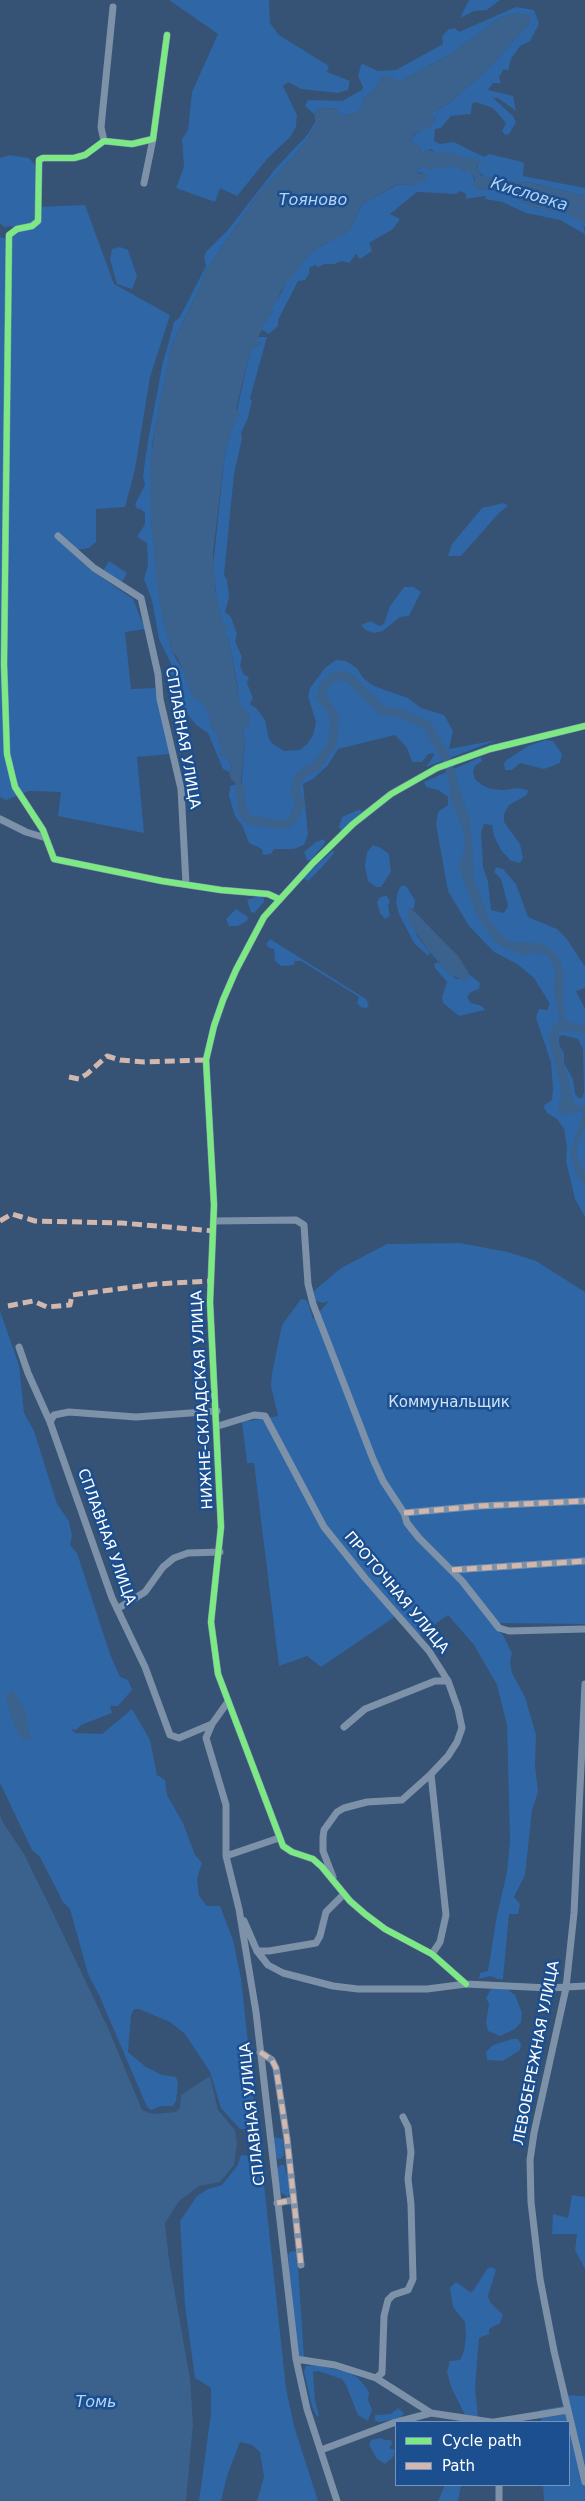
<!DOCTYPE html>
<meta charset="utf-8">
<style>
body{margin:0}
#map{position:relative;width:585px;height:2501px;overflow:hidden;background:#365274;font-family:"DejaVu Sans",sans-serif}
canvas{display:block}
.legend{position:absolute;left:395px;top:2421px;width:175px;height:65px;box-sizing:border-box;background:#1b4f8f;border:1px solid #7695bc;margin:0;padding:6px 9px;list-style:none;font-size:15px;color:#fff}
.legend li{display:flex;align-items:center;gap:10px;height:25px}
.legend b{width:25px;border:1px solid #7695bc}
</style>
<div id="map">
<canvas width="585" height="2501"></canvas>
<ul class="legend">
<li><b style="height:6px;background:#7ce984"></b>Cycle path</li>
<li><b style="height:6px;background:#d1b7ad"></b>Path</li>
</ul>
</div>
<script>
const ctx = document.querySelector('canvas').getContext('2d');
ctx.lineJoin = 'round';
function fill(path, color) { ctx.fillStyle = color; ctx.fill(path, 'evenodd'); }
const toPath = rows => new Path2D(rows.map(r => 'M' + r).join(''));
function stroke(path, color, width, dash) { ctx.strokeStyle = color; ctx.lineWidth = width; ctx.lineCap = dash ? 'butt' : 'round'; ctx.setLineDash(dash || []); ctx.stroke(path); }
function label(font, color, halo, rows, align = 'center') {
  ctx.font = font + ' "DejaVu Sans",sans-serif'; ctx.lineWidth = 5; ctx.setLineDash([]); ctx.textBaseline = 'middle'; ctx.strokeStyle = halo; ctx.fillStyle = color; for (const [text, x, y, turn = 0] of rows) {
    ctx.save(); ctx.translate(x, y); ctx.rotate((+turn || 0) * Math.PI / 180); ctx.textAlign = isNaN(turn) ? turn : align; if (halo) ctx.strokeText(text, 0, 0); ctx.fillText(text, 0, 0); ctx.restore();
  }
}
fill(toPath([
 [169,0,269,0,270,23,279,35,329,66,327,72,350,81,348,90,338,93,301,89,288,82,283,86,297,115,296,127,290,137,268,158,237,196,220,188,215,202,176,188,184,167,182,139,188,130,192,92,218,34],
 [469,0,500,0,487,10,474,11,460,18],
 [516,7,534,10,539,24,530,41,520,46,511,59,508,71,504,69,499,77,501,83,493,83,488,90,513,96,516,111,498,98,493,98,513,116,516,122,509,134,505,135,502,131,506,123,493,108,475,102,472,104,471,114,451,116,441,128,435,129,434,141,440,144,454,142,484,157,489,154,519,161,524,163,523,176,585,188,585,196,527,182,522,183,485,177,478,171,478,164,481,161,467,160,451,153,435,153,431,149,420,154,421,148,410,140,416,133,423,130,423,125,427,125,426,130,435,120,436,117,433,116,433,112,449,103,485,72,530,23,518,13,501,17,449,55,399,82,382,76,377,86,362,101,365,103,357,113,343,116,338,113,338,108,318,109,314,114,305,106,308,100,342,101,362,90,363,87,358,76,361,65,363,64,378,71,396,70,443,44,442,36,449,29,455,28,459,32],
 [317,119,316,126,305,143,257,196,205,272,201,286,172,344,152,445,151,519,163,619,172,652,209,713,212,729,219,735,222,750,219,755,226,756,232,767,229,772,223,769,208,733,196,725,184,709,170,683,171,664,159,639,152,600,144,579,148,565,147,543,137,537,145,524,145,513,140,509,137,509,135,504,145,485,143,476,148,441,163,362,171,334,174,322,180,317,206,266,204,258,206,252,227,231,276,168,308,134],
 [9,155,29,158,35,165,37,207,85,205,114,284,170,315,150,377,135,469,125,507,96,509,96,542,89,548,70,551,92,571,133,599,145,629,125,632,131,689,155,688,170,754,137,757,144,833,58,816,61,792,29,791,6,800,0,797,0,237,9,239,15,232,12,226,4,227,0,223,0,158],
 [421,166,431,170,435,167,459,167,465,172,471,172,478,190,488,189,501,192,511,195,525,203,572,215,583,222,585,234,560,220,526,213,502,202,485,199,486,196,466,199,466,194,460,191,456,194,417,192,390,214,400,219,393,229,369,243,372,251,360,259,356,254,349,263,342,261,334,264,325,264,318,267,315,265,309,268,309,274,305,280,298,281,291,295,278,320,278,326,269,334,262,330,261,327,273,311,271,307,277,301,286,283,311,252,351,228,362,204,399,184,405,185,418,182,423,172,416,174],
 [120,247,128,250,137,276,132,289,117,284,110,259,112,249],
 [258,337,267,337,250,398,252,401,248,418,241,433,242,439,234,474,224,575,227,580,229,597,225,612,231,617,237,634,235,641,242,657,240,666,244,675,249,677,247,683,253,698,250,704,257,709,265,720,269,739,273,744,284,751,300,750,308,743,313,735,316,722,308,696,310,688,325,668,336,660,346,661,357,668,363,678,374,686,408,698,421,708,444,715,453,731,449,749,497,740,426,767,433,757,434,753,428,754,422,762,412,762,407,748,395,735,338,749,328,765,313,779,303,784,308,834,304,845,294,849,274,849,271,854,263,855,262,849,249,843,242,825,235,816,229,796,230,786,237,784,241,787,245,744,237,682,228,637,224,636,225,632,217,602,213,567,225,452,235,419,249,356,252,348,262,343,258,342],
 [504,503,508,506,499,513,461,556,448,556,452,544,482,508],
 [109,561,127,573,122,582,103,571],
 [404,587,414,587,421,592,409,616,400,617,383,631,374,633,365,630,361,625,371,621,379,626,384,624,390,606],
 [545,740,553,741,562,754,560,763,544,769,520,763,512,770,505,770,504,763,508,759,528,746],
 [481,757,482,761,475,766,473,771,475,779,482,785,491,789,504,790,517,788,528,790,527,795,509,805,504,814,504,822,520,844,523,858,520,863,511,861,501,850,494,836,492,825,484,824,481,832,483,867,488,882,491,910,504,913,508,906,501,879,494,872,496,867,503,869,516,884,528,917,557,929,567,939,585,967,585,988,576,991,585,1009,585,1217,575,1199,566,1161,567,1147,564,1129,557,1119,547,1113,543,1106,552,1100,553,1089,551,1062,536,1018,539,1009,547,1010,550,1004,534,978,517,964,494,952,469,926,448,891,436,824,438,812,448,805,448,797,438,790,426,787,424,782],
 [562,1035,578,1039,583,1049,584,1092,582,1098,578,1098,575,1093,573,1079,564,1063,564,1054,559,1044,559,1037],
 [358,810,363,811,341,831,339,827,342,817],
 [324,839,325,843,311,860,307,860,304,852,316,842],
 [373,845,381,848,389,854,391,872,381,887,376,887,368,881,365,867,367,852],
 [333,850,334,853,323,866,308,881,303,878],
 [401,886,406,886,415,900,414,909,410,908,417,936,430,953,428,956,414,943,399,914,396,902,398,891],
 [259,896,264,898,264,902,254,913,251,912,247,900],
 [384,896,387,896,390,901,388,906,390,916,385,919,380,913,377,903,379,898],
 [236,909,248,917,247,921,238,926,229,926,226,919],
 [270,939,366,999,369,1006,366,1008,361,1007,357,1003,359,997,356,995,301,961,295,961,294,965,281,966,275,961,274,949,269,948,266,944],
 [438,962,456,979,469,978,469,974,480,983,479,989,471,992,467,997,471,1003,482,1006,485,1010,459,1016,443,1003,442,997,447,982,435,968,434,964],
 [460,1243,508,1252,536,1261,585,1292,585,1624,499,1623,495,1627,503,1635,512,1653,510,1662,512,1673,525,1697,536,1735,535,1765,538,1792,532,1810,525,1875,514,1897,520,1904,518,1914,509,1914,503,1979,498,1979,490,1976,479,1979,480,1973,488,1971,497,1915,507,1872,510,1840,507,1725,497,1685,474,1645,448,1615,414,1639,396,1616,321,1667,307,1656,279,1666,254,1463,247,1463,242,1422,278,1416,271,1386,272,1373,282,1325,301,1299,307,1300,313,1319,329,1301,323,1303,316,1301,312,1295,315,1290,341,1268,387,1244],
 [0,1311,19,1365,24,1413,34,1431,57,1504,69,1521,72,1536,70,1545,77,1553,110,1654,120,1677,128,1680,132,1690,118,1706,110,1706,112,1713,81,1725,76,1730,71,1729,75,1733,102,1734,132,1709,150,1740,157,1775,165,1780,167,1795,183,1823,195,1855,202,1863,197,1878,199,1896,207,1906,220,1906,233,1940,241,1978,252,2080,254,2113,252,2121,245,2129,240,2129,221,2108,210,2072,185,2034,170,2022,139,2009,134,2009,131,2015,128,2052,146,2067,162,2075,176,2077,178,2083,176,2101,173,2106,161,2106,151,2110,147,2107,99,1995,88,1974,70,1909,63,1902,40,1857,32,1850,0,1783],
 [491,1989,507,1989,515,1995,522,2013,521,2022,515,2029,500,2036,488,2031,486,2023,489,2004,486,1998],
 [512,2039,518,2039,521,2044,520,2050,503,2061,487,2060,486,2052,493,2045],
 [274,2137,283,2139,284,2155,281,2159,278,2159,274,2154],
 [241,2155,253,2156,262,2166,286,2388,294,2426,318,2501,257,2501,264,2477,260,2452,252,2445,240,2442,227,2476,221,2501,199,2501,211,2413,211,2388,195,2378,185,2306,180,2221,197,2196,208,2189,222,2185,237,2166],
 [280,2165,284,2165,291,2190,288,2197,280,2192,276,2171],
 [572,2195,585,2197,585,2269,575,2250,577,2234,552,2234,553,2214,568,2218],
 [294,2251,297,2252,304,2357,300,2356,298,2353,294,2323,288,2255,290,2252],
 [492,2267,496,2270,488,2296,490,2302,503,2315,500,2323,489,2329,489,2334,479,2338,475,2387,478,2417,466,2417,451,2387,447,2372,450,2361,460,2360,464,2351,466,2335,465,2322,453,2307,450,2288,456,2282,470,2292,473,2291,487,2269],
 [316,2365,347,2372,357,2377,365,2386,369,2392,368,2400,372,2410,368,2421,358,2415,346,2385,342,2379,318,2371,313,2372,315,2401,319,2416,317,2417,312,2406,304,2372,306,2366],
 [560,2395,585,2396,585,2501,544,2501,543,2485,569,2485,569,2422,541,2422,541,2410,563,2406],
 [398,2408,404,2413,400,2419,380,2422,375,2421,375,2415,391,2414],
 [381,2438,385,2440,391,2440,392,2444,389,2448,395,2450,394,2456,385,2464,377,2459,369,2445,371,2440],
 [445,2485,461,2485,458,2501,438,2501]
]), '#2f66a5');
fill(toPath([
 [518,13,531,15,530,23,485,72,449,103,433,112,433,116,436,117,431,127,426,131,426,126,423,125,423,130,415,133,410,140,421,148,420,154,427,151,426,148,435,153,451,153,467,159,469,157,482,161,477,167,481,175,485,177,515,182,519,180,522,183,527,182,585,196,585,228,582,222,565,213,532,207,511,195,501,192,488,189,478,190,475,186,472,188,470,185,475,183,475,180,471,172,465,172,459,167,435,167,431,171,421,166,416,174,428,173,426,181,418,182,416,186,398,184,362,204,351,228,345,235,322,245,311,252,281,291,277,301,271,307,273,311,261,327,262,330,258,337,258,342,262,343,252,348,249,356,236,409,241,416,235,419,225,452,213,553,215,590,222,621,229,628,224,635,228,636,241,707,251,715,248,720,251,727,243,727,245,744,240,788,231,779,229,772,232,767,226,756,219,755,221,750,220,745,215,741,220,739,219,735,212,729,209,713,201,702,193,698,178,658,172,652,163,619,157,585,151,519,150,464,155,429,172,344,201,286,205,272,257,196,305,143,316,126,314,114,318,109,339,108,338,113,343,116,357,113,365,103,362,101,377,86,382,76,395,78,396,81,399,82,449,55,501,17],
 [453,768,470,821,475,882,490,921,505,939,513,942,537,943,547,946,556,954,561,962,564,975,563,995,565,1018,568,1022,585,1026,585,1035,579,1032,565,1031,561,1027,554,992,555,970,548,956,534,952,523,955,508,950,495,942,478,917,459,869,465,846,463,829,450,798,449,769],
 [410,907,459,957,469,974,469,978,463,980,450,975,428,950,410,924,407,916],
 [561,1071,568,1079,574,1103,582,1107,585,1105,585,1127,579,1138,576,1155,585,1173,585,1186,575,1172,570,1152,583,1114,579,1111,567,1115,560,1113,558,1108,562,1097,559,1072],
 [11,1688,25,1709,31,1741,25,1740,20,1736,15,1728,7,1702,7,1696],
 [0,1813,2,1821,24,1854,51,1909,108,2028,142,2110,153,2114,176,2112,180,2108,181,2095,210,2076,218,2110,235,2130,237,2143,234,2165,220,2182,199,2186,179,2201,165,2223,169,2260,190,2379,193,2424,186,2501,0,2501]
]), '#3b618d');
stroke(toPath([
 [240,788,242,811,249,820,277,824,286,824,293,819,300,804,295,791,298,779,304,772,317,766,332,744,335,717,321,696,325,684,334,677,344,676,351,679,382,711,400,713,427,725,446,758,453,779],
 [562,1024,555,1032,553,1039,564,1081]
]), '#3b618d', 9);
stroke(toPath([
 [167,35,153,139,132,144,104,141,85,155,74,158,43,158,39,160,38,221,32,226,17,229,9,235,4,664,7,754,15,787,43,830,54,859,162,881,221,890,268,894,279,899],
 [104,141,101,127,113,7],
 [144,183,153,139],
 [58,536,94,568,141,598,158,674,160,699,181,789,186,884],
 [0,819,26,832,46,838],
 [214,1221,296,1220,304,1225,308,1284,313,1304,373,1459,383,1481,404,1513,407,1523,419,1538,462,1581,499,1628,509,1631,585,1629],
 [19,1347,28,1373,50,1422,112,1598,145,1667,170,1735,179,1738,212,1724,227,1703],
 [50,1422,54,1415,69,1412,136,1417,217,1411],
 [218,1426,254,1415,265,1416,324,1527,365,1578,429,1651,448,1681,458,1709,462,1728,457,1742,448,1756,431,1774,446,1915,440,1942,432,1954],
 [404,1513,480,1506,585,1501],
 [452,1570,585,1561],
 [117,1609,145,1592,163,1567,174,1558,188,1553,220,1552],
 [585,1684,574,1913,566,1988,534,2133,530,2160,531,2202,540,2279,554,2351,585,2482],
 [212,1724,206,1738,226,1805,226,1856,239,1909,256,2012,296,2359,307,2409,337,2501],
 [344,1727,365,1709,435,1681,448,1681],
 [226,1856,279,1838],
 [333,1877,323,1851,323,1837,324,1830,337,1812,344,1808,367,1802,402,1800,431,1774],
 [244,1921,257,1951,268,1965,283,1973,333,1986,358,1989,427,1989,466,1984,549,1988,585,1986],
 [257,1951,269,1951,316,1943,320,1936,326,1912,344,1894],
 [466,1984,432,1954,385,1929,365,1914,350,1901,322,1867,313,1859,292,1852,283,1846,218,1674,211,1622,221,1527,210,1302,214,1205,206,1060,214,1026,223,1000,236,970,264,917,313,863,353,824,391,794,437,768,490,749,585,726],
 [260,2052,272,2060,276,2068,287,2139,301,2265],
 [277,2203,293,2200],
 [296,2359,335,2365,376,2378,431,2413],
 [376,2378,382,2373,384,2316,388,2300,393,2295,408,2290,413,2279,411,2204,408,2179,411,2152,408,2127,403,2117],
 [397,2422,431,2413,491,2422],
 [494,2422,568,2410],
 [321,2450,396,2422],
 [499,2501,499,2485]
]), '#7d92a8', 7);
stroke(toPath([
 [69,1077,79,1079,87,1074,107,1056,120,1060,144,1062,206,1060],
 [0,1221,12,1214,35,1221,122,1223,214,1231],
 [8,1306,33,1301,47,1307,70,1305,72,1295,156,1284,210,1281],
 [404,1513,480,1506,585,1501],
 [452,1570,585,1561],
 [260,2052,272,2060,276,2068,287,2139,301,2265],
 [277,2203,293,2200]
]), '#d1b7ad', 5, [10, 5]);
stroke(toPath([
 [167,35,153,139,132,144,104,141,85,155,74,158,43,158,39,160,38,221,32,226,17,229,9,235,4,664,7,754,15,787,43,830,54,859,162,881,221,890,268,894,279,899],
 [466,1984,432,1954,385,1929,365,1914,350,1901,322,1867,313,1859,292,1852,283,1846,218,1674,211,1622,221,1527,210,1302,214,1205,206,1060,214,1026,223,1000,236,970,264,917,313,863,353,824,391,794,437,768,490,749,585,726]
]), '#7ce984', 6);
label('15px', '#fff', '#1b4f8f', [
 ["СПЛАВНАЯ УЛИЦА",182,738,80],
 ["НИЖНЕ-СКЛАДСКАЯ УЛИЦА",203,1400,-93],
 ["СПЛАВНАЯ УЛИЦА",106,1537,70],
 ["ПРОТОЧНАЯ УЛИЦА",396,1593,50],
 ["ЛЕВОБЕРЕЖНАЯ УЛИЦА",537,2053,-79],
 ["СПЛАВНАЯ УЛИЦА",253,2114,-96]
]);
label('15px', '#cfe3fa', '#1b4f8f', [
 ["Коммунальщик",449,1403]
]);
label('italic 16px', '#b5d3f5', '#1b4f8f', [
 ["Кисловка",529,195,17],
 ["Тояново",313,201],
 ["Томь",96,2403]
]);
</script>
